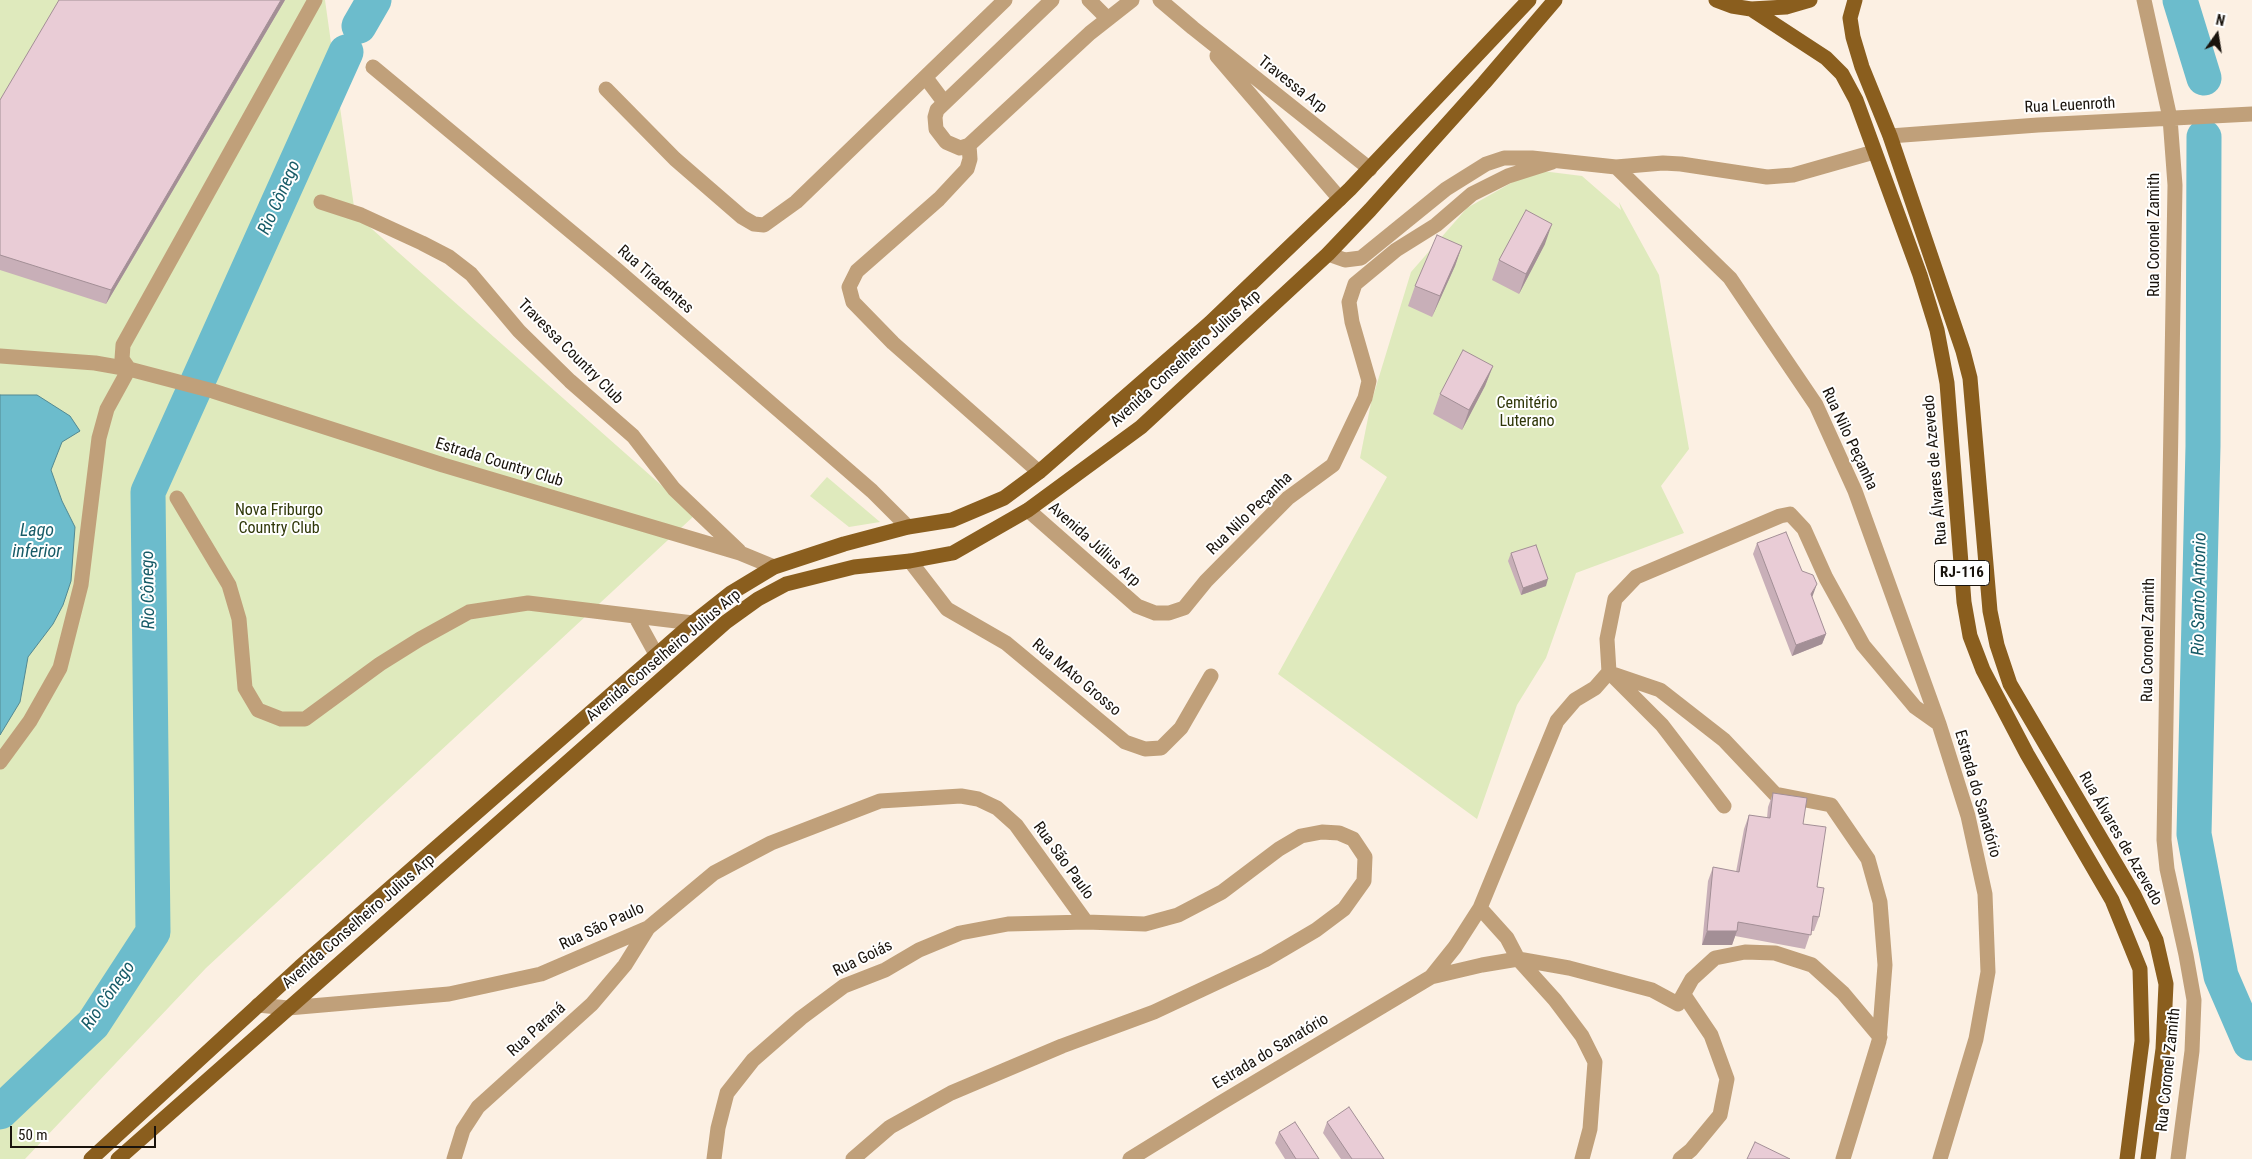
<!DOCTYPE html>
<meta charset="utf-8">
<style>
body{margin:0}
#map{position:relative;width:2252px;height:1159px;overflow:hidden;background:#fcf0e3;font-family:"Roboto Condensed",sans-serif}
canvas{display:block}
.north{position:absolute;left:2192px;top:10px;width:50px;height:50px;-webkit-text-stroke:4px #fff;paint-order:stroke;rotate:13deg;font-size:14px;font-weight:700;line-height:20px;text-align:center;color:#19130c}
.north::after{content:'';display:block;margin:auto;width:18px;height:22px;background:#19130c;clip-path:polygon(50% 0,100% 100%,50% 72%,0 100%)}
.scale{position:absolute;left:10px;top:1126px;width:146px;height:22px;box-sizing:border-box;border:2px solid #19130c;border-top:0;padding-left:6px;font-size:15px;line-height:18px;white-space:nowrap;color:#19130c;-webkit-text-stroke:4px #fff;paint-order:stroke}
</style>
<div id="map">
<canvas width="2252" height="1159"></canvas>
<div class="north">N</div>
<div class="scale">50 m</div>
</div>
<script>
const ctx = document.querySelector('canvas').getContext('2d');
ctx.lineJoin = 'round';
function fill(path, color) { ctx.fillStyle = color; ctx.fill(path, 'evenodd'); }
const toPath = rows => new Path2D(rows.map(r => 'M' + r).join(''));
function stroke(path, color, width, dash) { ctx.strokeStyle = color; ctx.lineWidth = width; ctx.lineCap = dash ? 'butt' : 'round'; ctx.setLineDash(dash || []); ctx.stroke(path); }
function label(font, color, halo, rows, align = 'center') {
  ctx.font = font + ' "Roboto Condensed",sans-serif'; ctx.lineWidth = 4; ctx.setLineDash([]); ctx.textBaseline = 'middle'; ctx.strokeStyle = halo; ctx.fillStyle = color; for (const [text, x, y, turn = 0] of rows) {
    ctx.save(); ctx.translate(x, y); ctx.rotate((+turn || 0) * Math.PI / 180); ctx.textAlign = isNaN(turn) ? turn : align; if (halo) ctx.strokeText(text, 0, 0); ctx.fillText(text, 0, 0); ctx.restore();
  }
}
fill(toPath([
 [0,0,325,0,355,214,695,515,206,968,25,1159,0,1159],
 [1534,170,1582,176,1621,210,1619,202,1659,275,1689,449,1661,486,1684,533,1576,573,1546,658,1517,705,1477,819,1278,674,1387,477,1360,458,1371,403,1411,272,1467,208],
 [827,477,880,522,849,527,810,496]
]), '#dfeabd');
const water = toPath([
 [0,395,37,395,70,416,80,431,62,442,51,470,62,501,75,527,71,581,63,605,53,624,28,657,20,702,0,735,0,395]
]);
fill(water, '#6cbccc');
stroke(water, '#538992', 1);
stroke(toPath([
 [2180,0,2204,78],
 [359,26,374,0],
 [2204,137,2203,446,2194,834,2221,976,2250,1043],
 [0,1112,93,1024,153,932,148,492,346,52]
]), '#6cbccc', 35);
stroke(toPath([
 [315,0,123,345,122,359,129,369,213,391,443,465,740,553,774,567],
 [1052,0,937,110,935,117,936,129,946,142,960,148,969,145,1090,33,1132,0],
 [1089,0,1107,18],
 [1160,0,1193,28,1370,169],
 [2144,0,2170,118,2175,185,2164,840,2167,869,2186,955,2194,1000,2192,1051,2178,1159],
 [1217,56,1340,199],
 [373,67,616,269,872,491,908,527],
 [926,78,944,102],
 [606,89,675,159,742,217,754,224,764,225,796,202,1005,0],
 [1890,136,2038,125,2252,114],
 [969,145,970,159,967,169,939,199,857,271,849,287,853,302,893,343,1039,472],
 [1616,167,1730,278,1816,405,1855,491,1939,724,1968,816,1985,894,1988,972,1976,1039,1940,1159],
 [321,202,361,215,422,243,449,257,471,274,519,331,570,381,633,436,674,489,739,551],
 [1328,254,1345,260,1361,258,1446,189,1486,164,1504,158,1532,158,1616,167,1663,163,1681,164,1767,177,1793,175,1874,152],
 [0,356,95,363,129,369,107,409,99,438,81,585,60,668,30,721,0,762],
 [177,498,229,585,239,619,245,688,258,710,281,719,305,719,380,664,420,639,469,612,528,603,693,623],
 [1028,510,1137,606,1155,613,1169,613,1184,608,1206,581,1288,498,1333,465,1365,398,1369,381,1352,322,1349,302,1355,284,1396,250,1436,225,1472,194,1508,176,1552,162],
 [910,561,947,609,1006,643,1125,742,1145,749,1161,748,1181,728,1211,676],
 [635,616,657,656],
 [1613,674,1660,690,1724,740,1775,794,1831,805,1868,859,1880,902,1885,965,1879,1041,1843,1159],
 [1724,806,1662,725,1609,672,1607,639,1615,599,1636,577,1780,516,1790,514,1804,529,1826,578,1863,645,1915,707,1939,724],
 [1480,908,1507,938,1518,959,1555,1000,1582,1036,1595,1062,1590,1129,1582,1159],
 [1431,977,1455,947,1480,908,1557,721,1575,700,1595,688,1609,672],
 [258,1005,288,1008,449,994,541,974,648,928,714,873,771,843,880,801,961,796,978,799,997,808,1016,825,1086,922],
 [454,1159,463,1130,478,1107,592,1004,625,965,648,928],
 [714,1159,718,1128,727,1093,753,1060,801,1018,844,986,885,970,919,950,960,933,1008,924,1086,922,1145,924,1178,915,1222,892,1279,849,1301,836,1322,832,1339,833,1353,839,1365,857,1364,881,1344,909,1316,930,1265,960,1154,1012,1062,1046,951,1093,890,1127,853,1159],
 [1130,1159,1219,1104,1431,977,1482,965,1518,959,1569,968,1652,990,1678,1004,1692,979,1715,958,1745,952,1775,953,1812,965,1843,993,1880,1037],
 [1680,1159,1691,1150,1720,1115,1727,1079,1711,1035,1684,995]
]), '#c0a07a', 15);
stroke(toPath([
 [1716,0,1732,6,1751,9,1786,7,1810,0],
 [1855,0,1850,18,1853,37,1862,67,1890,136,1963,351,1970,378,1990,611,1997,645,2010,684,2134,895,2156,940,2166,984,2163,1049,2148,1159],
 [1751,9,1826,58,1842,74,1856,100,1920,275,1937,330,1947,383,1964,602,1970,636,1983,670,2027,754,2112,900,2140,969,2142,1041,2127,1159],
 [91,1159,300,967,693,623,731,593,774,567,844,544,908,527,952,520,1004,498,1039,472,1210,323,1350,189,1529,0],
 [118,1159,726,622,758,599,786,584,854,567,910,561,953,553,1028,510,1141,427,1328,254,1370,210,1484,83,1555,0]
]), '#8a5e1e', 15);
fill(toPath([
 [285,0,106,304,0,270,0,100],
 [1545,244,1519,294,1492,280,1499,260],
 [1462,246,1455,266,1432,317,1408,306,1415,286],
 [1493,366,1485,386,1462,430,1433,414,1440,394],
 [1757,543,1802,571,1813,595,1812,597,1826,634,1822,644,1792,656,1753,554],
 [1511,553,1546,586,1521,595,1508,561],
 [1773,793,1803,824,1817,887,1819,917,1814,931,1811,931,1805,949,1735,936,1732,945,1702,945,1708,881,1713,867,1736,872,1744,829,1749,815,1767,818,1768,807],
 [1327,1122,1384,1159,1341,1159,1323,1133],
 [1279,1132,1319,1159,1285,1159,1275,1143]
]), '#c8afb8');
fill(toPath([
 [281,0,285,0,106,304,111,290],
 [1552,224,1545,244,1519,294,1526,274],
 [1462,246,1455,266,1432,317,1440,296],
 [1493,366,1485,386,1462,430,1469,410],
 [1548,579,1546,586,1521,595,1523,588],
 [1817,584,1813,595,1807,605,1811,594],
 [1826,634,1822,644,1792,656,1796,645],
 [1707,931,1737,931,1732,945,1702,945]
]), '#a38f96');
const building = toPath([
 [59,0,281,0,111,290,0,255,0,100,59,0],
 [1526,210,1552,224,1526,274,1499,260,1526,210],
 [1437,235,1462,246,1440,296,1415,286,1437,235],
 [1463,350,1493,366,1469,410,1440,394,1463,350],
 [1786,532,1802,571,1813,575,1817,584,1811,594,1826,634,1796,645,1757,543,1786,532],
 [1536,545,1548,579,1523,588,1511,553,1536,545],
 [1773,793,1807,798,1803,824,1826,827,1817,887,1824,888,1819,917,1813,916,1811,935,1738,922,1737,931,1707,931,1713,867,1739,872,1749,815,1770,818,1773,793],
 [1349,1107,1384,1159,1352,1159,1327,1122,1349,1107],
 [1295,1122,1319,1159,1296,1159,1279,1132,1295,1122],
 [1755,1142,1790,1159,1747,1159,1755,1142]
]);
fill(building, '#e9ccd6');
stroke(building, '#a38f96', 1);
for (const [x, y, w] of [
 [1962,573,55]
]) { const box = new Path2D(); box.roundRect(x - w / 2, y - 12.5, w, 25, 4); ctx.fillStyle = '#fff'; ctx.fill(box); stroke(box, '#19130c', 1); }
label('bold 15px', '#19130c', null, [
 ["RJ-116",1962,573]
]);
label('16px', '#19130c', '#fff', [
 ["Travessa Arp",1292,85,38],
 ["Rua Leuenroth",2070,106,-3],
 ["Rua Coronel Zamith",2155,235,-90],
 ["Rua Tiradentes",655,280,41],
 ["Travessa Country Club",570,352,45],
 ["Avenida Conselheiro Julius Arp",1186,359,-42],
 ["Rua Nilo Peçanha",1849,439,65],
 ["Estrada Country Club",499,463,17],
 ["Rua Álvares de Azevedo",1936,470,-95],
 ["Rua Nilo Peçanha",1250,514,-44],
 ["Avenida Július Arp",1094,545,42],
 ["Rua Coronel Zamith",2149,640,-89],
 ["Avenida Conselheiro Julius Arp",664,656,-40],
 ["Rua MAto Grosso",1076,678,40],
 ["Estrada do Sanatório",1977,794,74],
 ["Rua Álvares de Azevedo",2120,839,60],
 ["Rua São Paulo",1063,861,54],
 ["Avenida Conselheiro Julius Arp",359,922,-41],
 ["Rua São Paulo",602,927,-25],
 ["Rua Goiás",863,959,-26],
 ["Rua Paraná",537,1030,-42],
 ["Estrada do Sanatório",1271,1052,-31],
 ["Rua Coronel Zamith",2169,1070,-84]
]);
label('16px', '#2f3708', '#fff', [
 ["Cemitério",1527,404],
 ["Luterano",1527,422],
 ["Nova Friburgo",279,511],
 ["Country Club",279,529]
]);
label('italic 18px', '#175b67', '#fff', [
 ["Rio Cônego",280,198,-66],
 ["Lago",37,531],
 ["inferior",37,552],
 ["Rio Cônego",149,590,-91],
 ["Rio Santo Antonio",2200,594,-89],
 ["Rio Cônego",109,996,-55]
]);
</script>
